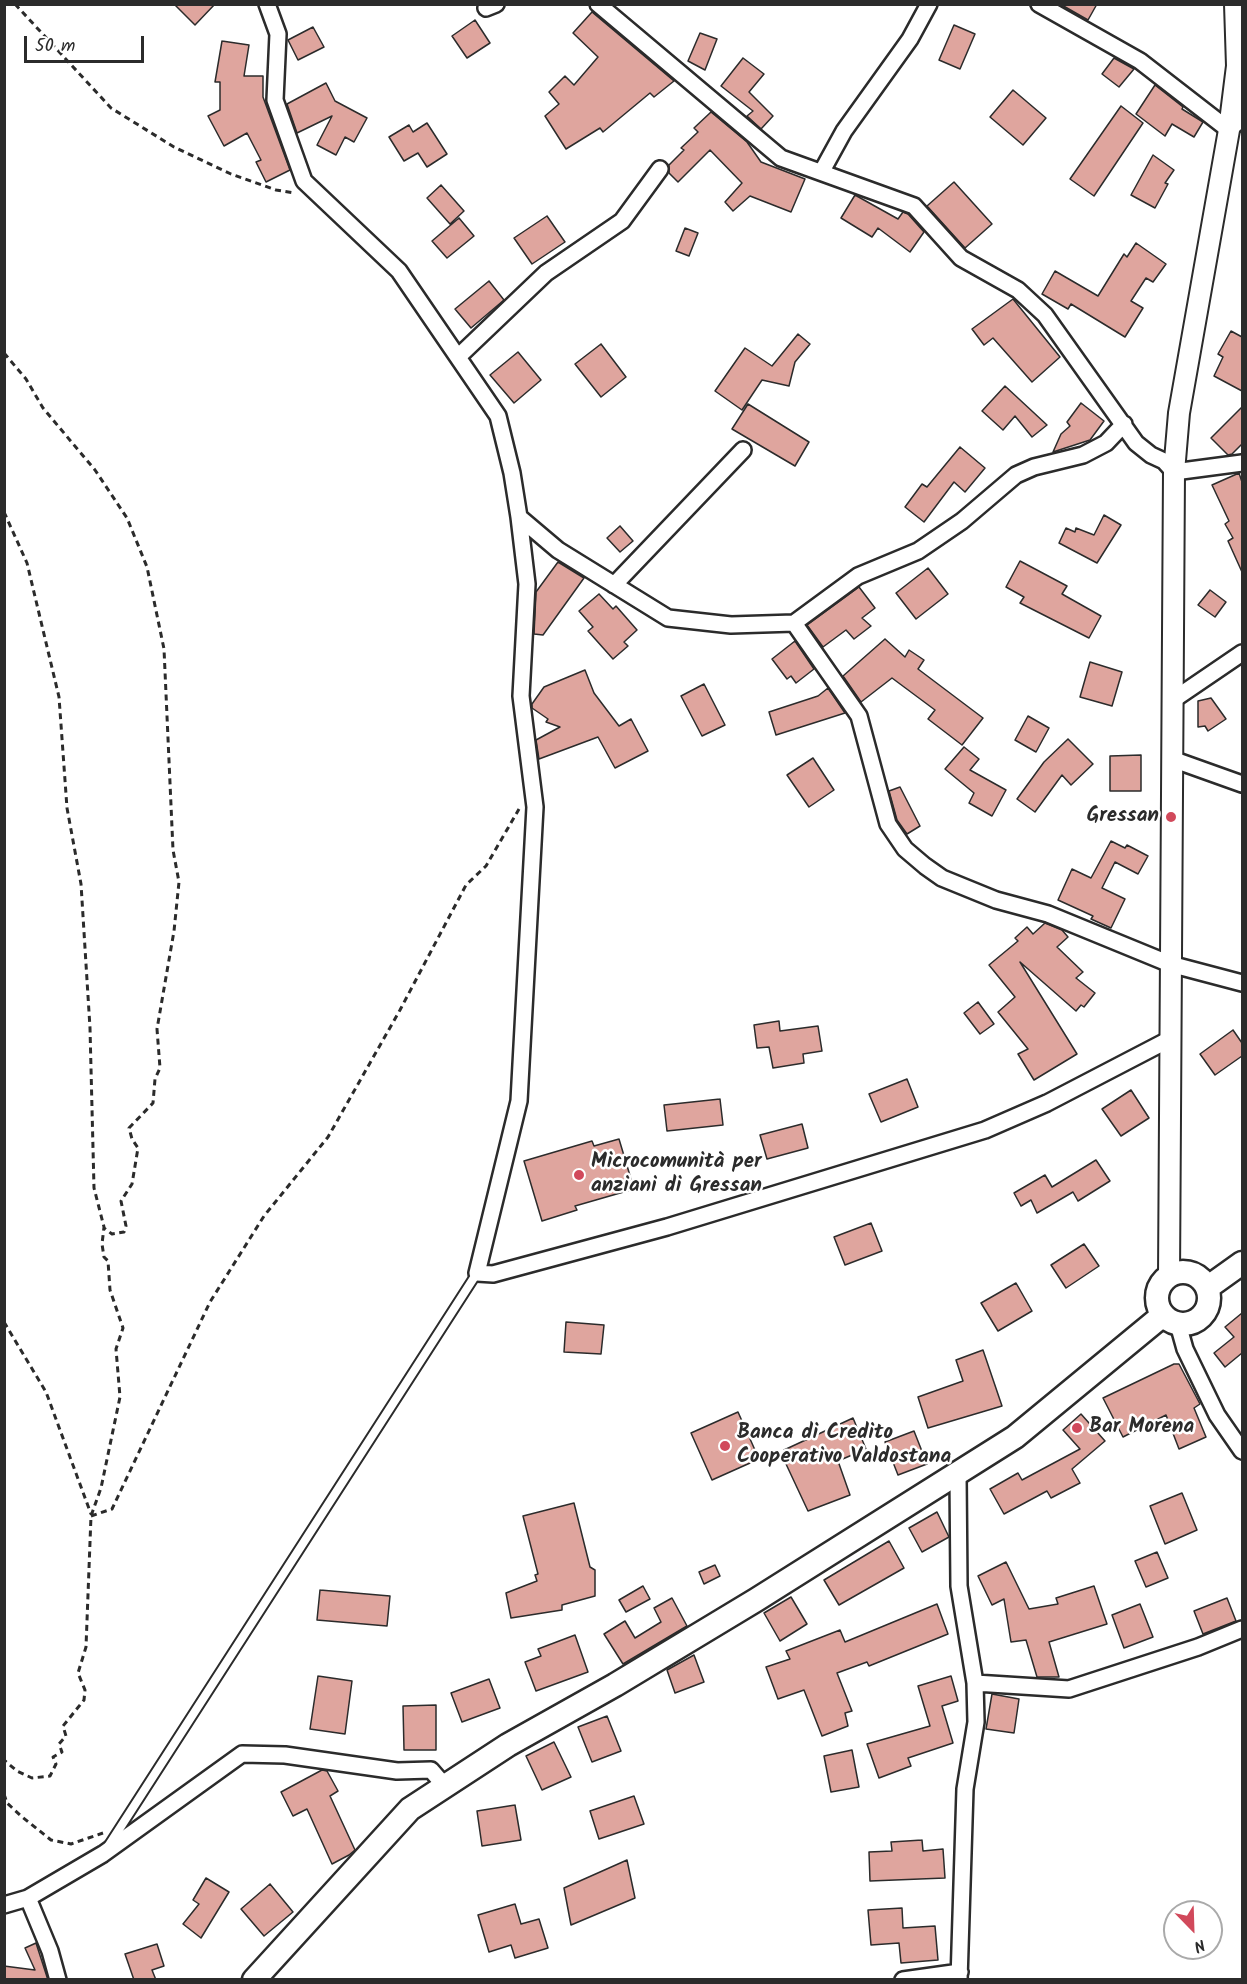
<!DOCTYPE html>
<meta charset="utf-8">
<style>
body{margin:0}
#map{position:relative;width:1247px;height:1984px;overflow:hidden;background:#fff;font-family:Kalam,sans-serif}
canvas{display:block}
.frame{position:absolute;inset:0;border:6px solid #2b2b2b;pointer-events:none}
.north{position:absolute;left:1163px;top:1900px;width:60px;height:60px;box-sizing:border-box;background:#fff;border:2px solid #aaa;border-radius:50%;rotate:157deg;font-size:16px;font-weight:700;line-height:24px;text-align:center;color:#2b2b2b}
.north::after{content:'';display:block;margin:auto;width:21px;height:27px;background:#d1495b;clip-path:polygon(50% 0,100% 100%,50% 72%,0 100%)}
.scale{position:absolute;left:24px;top:36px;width:120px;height:27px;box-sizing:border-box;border:3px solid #2b2b2b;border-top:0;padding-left:8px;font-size:18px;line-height:21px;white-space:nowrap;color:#2b2b2b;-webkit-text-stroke:4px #fff;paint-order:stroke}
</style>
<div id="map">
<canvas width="1247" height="1984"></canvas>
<div class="frame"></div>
<div class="north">N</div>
<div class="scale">50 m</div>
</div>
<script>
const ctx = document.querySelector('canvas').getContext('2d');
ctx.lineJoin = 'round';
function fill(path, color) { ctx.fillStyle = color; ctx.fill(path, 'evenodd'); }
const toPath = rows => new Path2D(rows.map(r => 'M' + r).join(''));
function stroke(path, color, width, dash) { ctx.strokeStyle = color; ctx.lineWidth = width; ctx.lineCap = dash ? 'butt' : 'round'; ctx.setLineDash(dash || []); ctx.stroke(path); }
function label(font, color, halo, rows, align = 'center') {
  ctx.font = font + ' Kalam,sans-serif'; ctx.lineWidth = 5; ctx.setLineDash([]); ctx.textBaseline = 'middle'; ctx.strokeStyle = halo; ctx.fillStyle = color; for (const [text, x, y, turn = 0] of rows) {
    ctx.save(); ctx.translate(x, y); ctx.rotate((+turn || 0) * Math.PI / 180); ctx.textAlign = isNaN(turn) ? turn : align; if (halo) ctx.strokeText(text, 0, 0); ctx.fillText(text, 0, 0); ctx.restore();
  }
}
const building = toPath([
 [174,4,215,4,195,25,174,4],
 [1060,4,1097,4,1088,20,1060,4],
 [592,12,674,81,654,97,650,93,603,132,600,128,566,149,545,116,559,104,549,92,565,76,574,85,598,57,573,33,592,12],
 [475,20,490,43,467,58,452,36,475,20],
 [954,25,975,34,960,69,939,60,954,25],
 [313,27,324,47,298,60,288,40,313,27],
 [700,33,717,39,705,70,688,61,700,33],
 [222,41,249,45,244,76,263,76,263,97,290,170,266,182,256,162,261,160,247,133,224,146,208,116,220,110,220,82,215,82,222,41],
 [743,58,764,74,749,92,773,116,761,129,747,116,753,111,721,86,743,58],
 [1114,58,1134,69,1119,87,1102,74,1114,58],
 [326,83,335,101,367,118,354,142,345,137,336,155,317,145,332,116,297,133,287,104,326,83],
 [1155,85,1183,107,1182,109,1203,122,1194,137,1172,124,1165,136,1136,114,1155,85],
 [1013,90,1046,118,1023,145,990,117,1013,90],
 [1121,106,1143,123,1094,196,1070,179,1121,106],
 [711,112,747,142,761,162,805,179,791,212,750,196,733,211,725,202,742,183,710,150,678,182,669,173,669,165,684,150,681,148,698,132,694,128,711,112],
 [427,123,447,154,427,167,418,153,404,161,389,137,409,125,413,132,427,123],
 [1153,155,1174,170,1165,183,1168,184,1155,208,1131,195,1153,155],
 [954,182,992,224,965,248,927,206,954,182],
 [441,185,464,211,450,224,427,198,441,185],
 [855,195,898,219,903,212,908,214,924,232,910,252,878,228,872,237,841,218,855,195],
 [547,216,565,242,532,264,514,238,547,216],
 [459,218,474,236,447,258,432,241,459,218],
 [685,228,698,233,689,256,676,251,685,228],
 [1136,243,1166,264,1153,282,1146,278,1131,301,1143,308,1125,337,1071,304,1068,309,1042,294,1055,271,1098,296,1124,254,1127,257,1136,243],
 [489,281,504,300,471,328,455,309,489,281],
 [1013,299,1060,357,1032,382,993,338,984,345,972,329,1013,299],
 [1231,331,1242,337,1242,391,1214,376,1223,357,1218,354,1231,331],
 [798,334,810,344,795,362,789,386,762,380,742,410,715,391,745,348,772,366,798,334],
 [601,344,626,377,601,397,575,364,601,344],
 [518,352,541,380,514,403,490,375,518,352],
 [1005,386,1047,425,1032,437,1015,416,1003,430,982,411,1005,386],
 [1081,403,1104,421,1090,440,1053,452,1061,434,1070,426,1067,422,1081,403],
 [748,404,809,442,795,466,732,429,748,404],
 [1242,407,1242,444,1232,454,1228,455,1211,438,1242,407],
 [960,447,985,468,965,492,954,482,924,522,905,507,922,484,927,487,960,447],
 [1239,473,1242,482,1242,572,1228,541,1233,538,1225,524,1229,521,1212,485,1239,473],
 [1104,515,1121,525,1097,563,1059,543,1066,528,1075,532,1076,528,1094,535,1104,515],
 [620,526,633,541,620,552,607,538,620,526],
 [1020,561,1067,586,1062,594,1101,616,1089,638,1020,603,1024,597,1006,587,1020,561],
 [558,562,584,578,543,635,534,634,536,592,558,562],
 [928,568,948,594,916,619,896,593,928,568],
 [859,587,875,608,862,618,871,626,854,639,846,630,823,647,807,625,859,587],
 [1210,590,1226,602,1215,617,1198,605,1210,590],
 [599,594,613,609,616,606,637,630,624,642,628,646,613,659,588,631,593,627,579,611,599,594],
 [885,639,905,657,909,650,924,660,918,669,983,718,962,745,928,719,935,710,892,678,861,702,843,676,885,639],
 [795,641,814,669,796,683,791,676,787,679,772,659,795,641],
 [1090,662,1122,672,1112,706,1080,697,1090,662],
 [585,670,594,693,619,726,631,719,648,751,615,768,598,737,539,759,536,740,560,727,546,722,548,719,532,708,532,704,544,687,585,670],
 [704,684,725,725,702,736,681,696,704,684],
 [828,688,845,713,776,735,769,712,818,696,828,688],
 [1211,698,1226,719,1208,731,1205,726,1198,727,1198,701,1211,698],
 [1028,716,1049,728,1036,752,1015,740,1028,716],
 [1068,739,1093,764,1071,785,1062,775,1035,812,1017,799,1044,762,1068,739],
 [964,747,979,759,970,770,1006,790,992,816,969,803,974,793,945,769,964,747],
 [1141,755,1141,791,1110,791,1110,756,1141,755],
 [813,758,834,790,809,807,787,775,813,758],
 [900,787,920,826,907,834,897,820,889,791,900,787],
 [1111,841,1125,848,1127,845,1148,856,1138,874,1115,862,1102,888,1125,899,1111,928,1091,919,1093,916,1058,900,1072,869,1091,878,1111,841],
 [1045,923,1062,930,1068,937,1057,947,1083,972,1076,978,1095,993,1084,1007,1081,1005,1076,1011,1020,962,1077,1054,1034,1080,1018,1054,1028,1049,998,1012,1015,997,989,965,1018,941,1015,938,1027,927,1033,934,1045,923],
 [978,1002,994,1024,980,1034,964,1013,978,1002],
 [779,1021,780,1031,818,1026,822,1051,803,1054,804,1063,773,1068,769,1047,757,1048,754,1025,779,1021],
 [1233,1030,1242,1043,1242,1056,1215,1075,1200,1054,1233,1030],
 [907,1079,918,1107,881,1122,869,1094,907,1079],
 [1131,1090,1149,1118,1121,1136,1102,1109,1131,1090],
 [720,1099,723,1125,667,1131,664,1105,720,1099],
 [802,1124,808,1148,767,1159,760,1135,802,1124],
 [619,1139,634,1189,575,1206,577,1210,542,1221,524,1161,592,1141,594,1146,619,1139],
 [1096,1160,1110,1181,1078,1201,1073,1192,1037,1213,1031,1200,1021,1206,1014,1193,1045,1175,1052,1187,1096,1160],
 [871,1223,882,1251,845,1265,834,1237,871,1223],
 [1084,1244,1099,1266,1066,1288,1051,1265,1084,1244],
 [1016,1283,1032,1311,998,1331,981,1303,1016,1283],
 [1242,1313,1242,1353,1225,1367,1214,1353,1234,1337,1225,1327,1242,1313],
 [566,1322,604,1325,601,1354,564,1352,566,1322],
 [983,1350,1002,1406,928,1428,918,1397,963,1381,956,1360,983,1350],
 [1174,1364,1179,1364,1200,1404,1194,1408,1206,1437,1179,1449,1166,1415,1123,1437,1103,1398,1174,1364],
 [738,1412,759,1459,712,1480,691,1433,738,1412],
 [1081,1414,1105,1441,1072,1469,1080,1483,1051,1498,1047,1491,1004,1514,990,1489,1018,1473,1022,1480,1080,1449,1063,1430,1081,1414],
 [853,1418,866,1449,838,1461,850,1495,808,1511,786,1464,790,1462,784,1450,853,1418],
 [914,1431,927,1464,898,1475,885,1442,914,1431],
 [1182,1493,1197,1530,1165,1544,1150,1506,1182,1493],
 [574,1503,590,1567,595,1570,595,1596,562,1605,562,1610,511,1618,506,1593,537,1581,535,1575,538,1574,523,1516,574,1503],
 [937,1512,949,1537,922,1552,909,1528,937,1512],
 [889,1541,904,1568,839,1605,824,1580,889,1541],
 [1157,1552,1168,1578,1146,1587,1135,1561,1157,1552],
 [1006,1562,1029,1609,1058,1604,1056,1598,1094,1586,1107,1624,1049,1642,1059,1677,1037,1677,1026,1640,1011,1642,1004,1599,992,1605,978,1576,1006,1562],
 [715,1565,720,1576,704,1584,699,1572,715,1565],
 [643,1586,650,1599,626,1612,619,1600,643,1586],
 [320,1590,390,1596,387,1626,317,1620,320,1590],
 [791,1597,807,1624,780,1641,764,1613,791,1597],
 [672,1598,687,1626,623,1664,604,1634,625,1621,635,1638,661,1622,654,1608,672,1598],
 [1227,1598,1236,1621,1203,1634,1194,1611,1227,1598],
 [937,1604,948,1634,869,1666,867,1662,837,1673,852,1711,845,1713,848,1726,822,1736,804,1690,778,1699,766,1667,790,1659,786,1651,840,1630,845,1642,937,1604],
 [1140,1604,1153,1637,1124,1648,1112,1615,1140,1604],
 [575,1635,588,1672,536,1691,525,1662,541,1656,538,1649,575,1635],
 [694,1655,704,1682,675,1693,667,1670,694,1655],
 [318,1676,352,1681,345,1734,310,1729,318,1676],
 [951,1676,958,1701,942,1706,953,1743,908,1758,911,1766,879,1778,867,1744,930,1726,918,1686,951,1676],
 [489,1679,500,1708,462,1722,451,1693,489,1679],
 [992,1694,1019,1699,1014,1733,986,1729,992,1694],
 [436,1705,436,1750,404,1750,403,1706,436,1705],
 [607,1716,621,1751,592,1762,578,1727,607,1716],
 [554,1742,571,1777,542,1790,526,1756,554,1742],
 [852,1750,859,1787,831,1792,824,1756,852,1750],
 [322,1770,327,1771,338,1791,330,1796,355,1850,349,1855,332,1864,307,1809,293,1816,281,1792,322,1770],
 [634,1796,644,1824,599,1839,590,1811,634,1796],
 [515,1805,521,1840,482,1846,477,1811,515,1805],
 [922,1840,923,1851,943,1849,945,1878,870,1881,869,1852,892,1851,891,1842,922,1840],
 [627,1860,635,1898,571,1925,564,1888,627,1860],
 [206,1878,229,1892,201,1938,183,1924,199,1904,193,1900,206,1878],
 [270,1884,293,1912,264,1936,241,1909,270,1884],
 [515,1904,521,1924,539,1919,548,1948,515,1958,511,1945,489,1952,478,1915,515,1904],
 [902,1908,903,1928,935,1926,938,1960,901,1963,899,1943,871,1945,868,1910,902,1908],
 [36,1943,48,1980,4,1980,4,1966,35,1970,25,1948,36,1943],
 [157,1944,164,1966,152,1970,156,1980,134,1980,125,1954,157,1944]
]);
fill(building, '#dfa59e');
stroke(building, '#2b2b2b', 1.5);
const service = toPath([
 [109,1845,477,1273]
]);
const minor = toPath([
 [267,4,278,34,275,100,304,181,399,271,498,416,512,473,519,517,558,550,668,618,731,625,794,623,858,576,918,551,962,521,1016,475,1034,467,1083,455,1106,443,1124,424],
 [598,4,781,158,914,206,961,258,1018,290,1045,315,1136,443,1151,455,1164,461,1174,472,1242,463],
 [1039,4,1140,61,1229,130,1242,118],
 [486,8,496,4],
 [822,171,844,131,910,39,929,4],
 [458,357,546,273,622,221,660,169],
 [519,517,527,584,521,696,535,807,519,1101,477,1273,493,1274,667,1227,985,1130,1047,1103,1172,1038],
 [614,585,743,450],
 [794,623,859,716,888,824,905,849,925,866,942,878,996,900,1048,914,1170,964,1242,983],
 [1173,700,1242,653],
 [1172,759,1242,784],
 [1178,1324,1185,1349,1217,1415,1242,1451],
 [958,1475,959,1586,975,1683,976,1722,965,1789,959,1980],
 [975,1683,1069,1689,1198,1647,1242,1629],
 [28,1898,50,1951,58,1980],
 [4,1905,28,1898,103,1854,242,1754,285,1755,397,1771,431,1770,444,1785],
 [903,1980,960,1972]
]);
const tertiary = toPath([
 [1169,1276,1174,472,1179,413,1229,130,1237,66,1235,4]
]);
const secondary = toPath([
 '1157 1298a26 26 0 1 1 52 0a26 26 0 1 1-52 0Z',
 [1207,1288,1242,1263],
 [254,1980,410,1809,508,1745,615,1685,756,1600,1015,1437,1163,1315]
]);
stroke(service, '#2b2b2b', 12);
stroke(minor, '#2b2b2b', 20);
stroke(tertiary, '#2b2b2b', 24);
stroke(secondary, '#2b2b2b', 27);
stroke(toPath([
 [15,4,111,108,174,147,231,174,276,190,294,193],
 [4,353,26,379,43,408,95,470,127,518,147,567,164,649,173,850,179,882,174,931,157,1029,160,1068,155,1079,153,1103,129,1128,132,1139,138,1148,132,1184,121,1201,126,1226,124,1232,112,1234,104,1228],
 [4,512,27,563,59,697,67,808,81,884,90,1028,94,1188,104,1227,102,1244,104,1257,108,1261,110,1290,123,1328,116,1349,120,1397,101,1488,91,1516,86,1647,78,1673,85,1690,84,1700,63,1726,66,1736,59,1744,62,1752,53,1757,56,1764,50,1776,32,1778,17,1771,4,1760],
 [4,1322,46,1392,91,1514],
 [91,1516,112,1509,210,1302,264,1216,328,1137,400,1010,466,885,486,866,519,809],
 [4,1794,7,1803,21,1816,51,1840,71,1844,103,1833]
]), '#2b2b2b', 3, [6, 4.5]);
stroke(service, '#fff', 8);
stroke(minor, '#fff', 15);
stroke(tertiary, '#fff', 20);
stroke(secondary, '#fff', 22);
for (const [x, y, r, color] of [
 [1171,817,6,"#d1495b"],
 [579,1175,6,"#d1495b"],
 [1077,1428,6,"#d1495b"],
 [725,1446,6,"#d1495b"]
]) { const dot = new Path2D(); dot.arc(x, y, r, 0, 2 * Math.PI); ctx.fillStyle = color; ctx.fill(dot); stroke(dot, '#fff', 2); }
label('bold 21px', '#2b2b2b', '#fff', [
 ["Gressan",1159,817,"right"],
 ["Microcomunità per",591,1163],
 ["anziani di Gressan",591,1187],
 ["Bar Morena",1089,1428],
 ["Banca di Credito",737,1434],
 ["Cooperativo Valdostana",737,1458]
], 'left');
</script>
